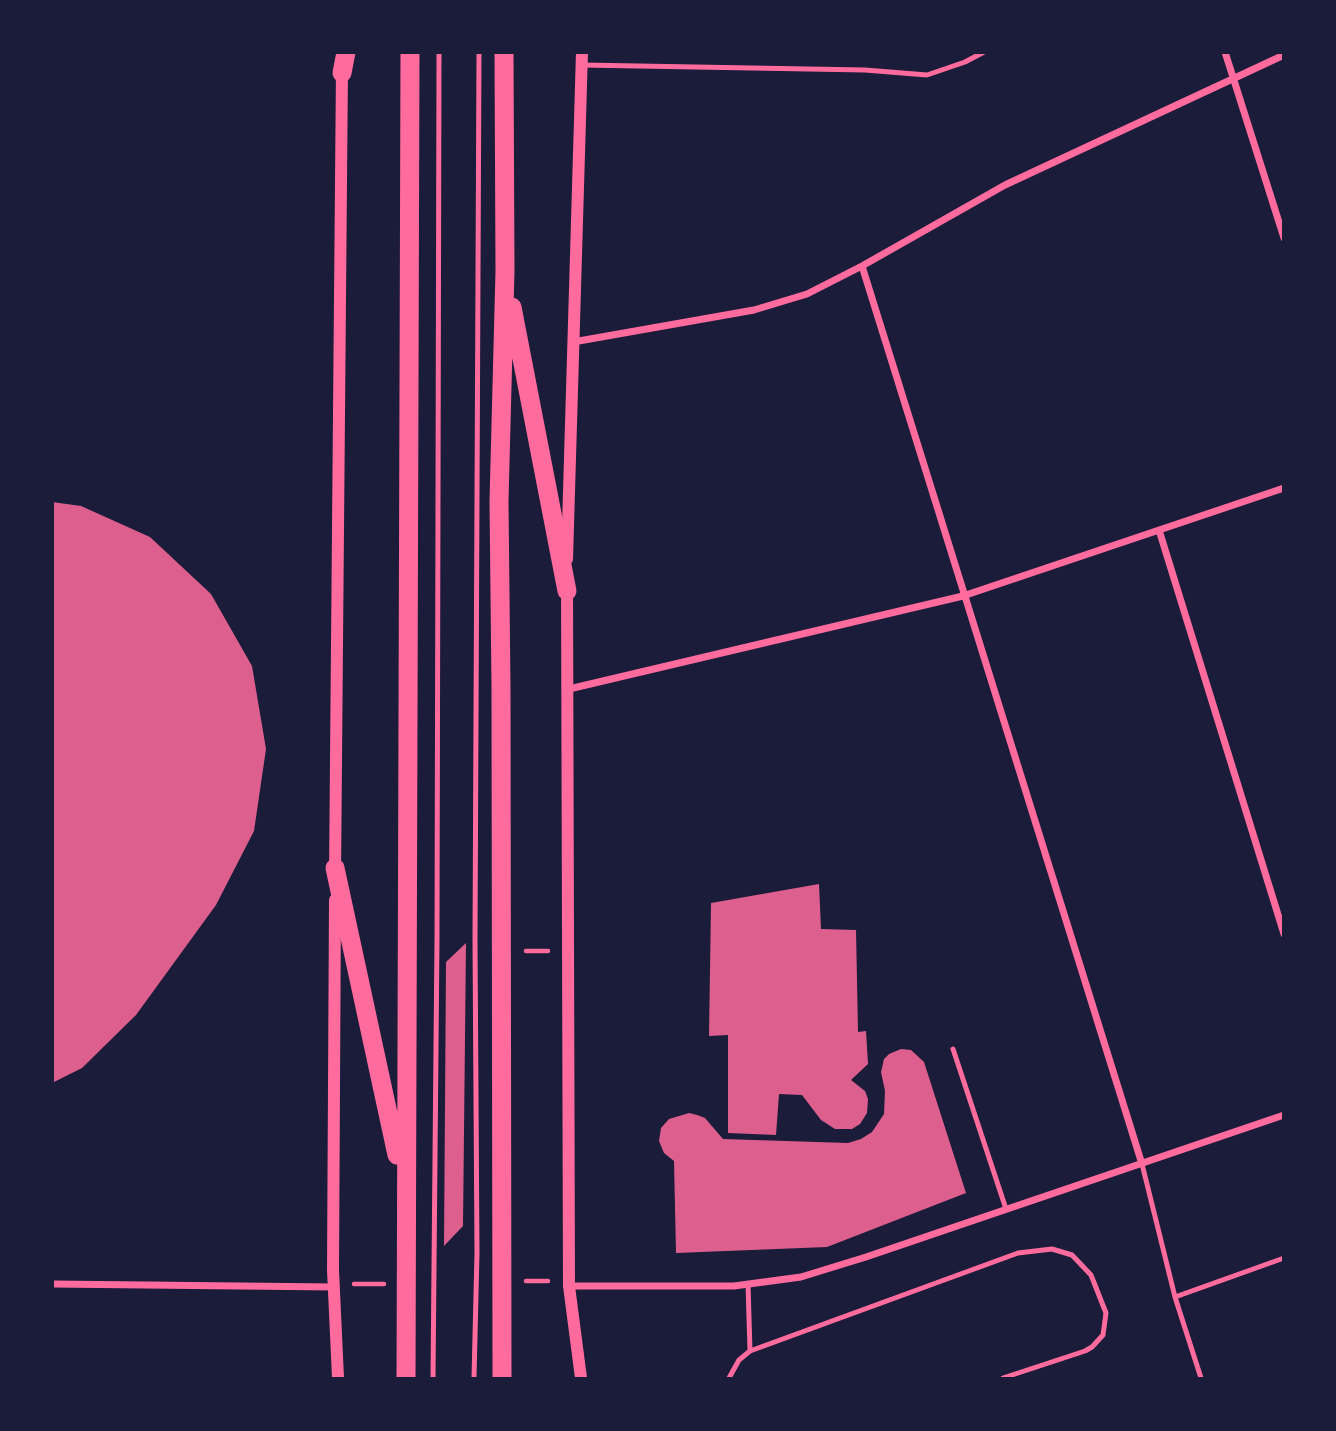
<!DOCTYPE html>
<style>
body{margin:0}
#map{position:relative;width:1336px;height:1431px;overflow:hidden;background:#1b1b3a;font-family:"Space Grotesk",sans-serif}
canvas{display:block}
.frame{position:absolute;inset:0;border:54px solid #1b1b3a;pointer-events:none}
</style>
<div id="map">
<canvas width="1336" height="1431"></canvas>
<div class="frame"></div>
</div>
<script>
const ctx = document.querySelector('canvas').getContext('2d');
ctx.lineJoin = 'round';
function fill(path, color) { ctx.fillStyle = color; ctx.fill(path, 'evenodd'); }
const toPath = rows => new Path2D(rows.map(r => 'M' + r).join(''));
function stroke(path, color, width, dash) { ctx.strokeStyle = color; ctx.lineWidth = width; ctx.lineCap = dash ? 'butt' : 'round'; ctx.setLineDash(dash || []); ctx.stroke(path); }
fill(toPath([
 [52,502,81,506,150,537,211,594,252,666,266,749,254,831,216,905,136,1015,82,1068,52,1083],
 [819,884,821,929,856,930,858,1032,866,1031,868,1064,851,1080,865,1091,868,1099,867,1113,860,1124,852,1129,835,1129,821,1120,802,1095,779,1094,776,1135,728,1133,728,1035,709,1036,711,903],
 [466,943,463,1226,444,1246,446,962],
 [901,1049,911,1050,924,1062,966,1193,827,1247,676,1253,674,1161,664,1153,659,1141,661,1128,669,1119,689,1113,697,1115,705,1118,723,1139,848,1143,861,1139,872,1132,884,1114,885,1091,881,1072,884,1059,889,1054]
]), '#dd5f8e');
stroke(toPath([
 [526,951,548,951],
 [526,1281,548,1281],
 [354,1284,384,1284]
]), '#ff6b9d', 4.5);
stroke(toPath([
 [582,65,865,70,927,75,965,62,984,52],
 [953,1049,1006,1209],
 [1142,1164,1175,1297],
 [748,1284,750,1351],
 [433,1378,437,938,439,52],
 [474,1378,477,1253,475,940,479,52],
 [729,1378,739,1360,750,1351,1018,1253,1052,1249,1072,1255,1091,1275,1106,1313,1103,1335,1092,1347,1085,1351,1003,1378],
 [1201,1378,1175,1297,1284,1258]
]), '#ff6b9d', 5);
stroke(toPath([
 [1225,52,1284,238],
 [862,266,1142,1164],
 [573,342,754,310,807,294,862,266,1005,185,1284,55],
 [1159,530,1284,934],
 [569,689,963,596,1284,488],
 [52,1284,335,1287],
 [569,1286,734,1286,801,1277,866,1257,1284,1115]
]), '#ff6b9d', 7);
stroke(toPath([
 [567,559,582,52],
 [567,585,569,1286,581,1378],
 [335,875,342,67],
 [335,900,333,1270,338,1378]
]), '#ff6b9d', 12);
stroke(toPath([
 [342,73,346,52],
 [512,307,567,591],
 [335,868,397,1155],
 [406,1378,410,52],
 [502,1378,501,689,499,501,505,271,504,52]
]), '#ff6b9d', 19);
</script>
